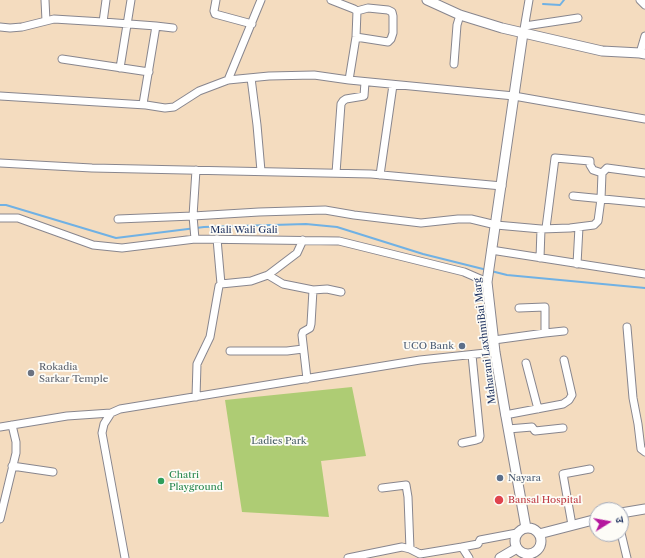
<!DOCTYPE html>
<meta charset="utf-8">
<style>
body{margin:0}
#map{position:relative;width:645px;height:558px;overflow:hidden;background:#f4dcbf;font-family:"Libre Caslon Text","Noto Serif Devanagari",serif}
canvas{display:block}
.north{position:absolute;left:589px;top:502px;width:40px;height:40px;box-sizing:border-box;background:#fdfcf7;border:1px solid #a3aaba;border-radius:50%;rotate:79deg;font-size:11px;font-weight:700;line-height:16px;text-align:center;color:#1b2f5e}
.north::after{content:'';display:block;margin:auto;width:14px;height:18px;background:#b5179e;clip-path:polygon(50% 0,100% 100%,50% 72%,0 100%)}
</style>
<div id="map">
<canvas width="645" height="558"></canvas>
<div class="north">उ</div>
</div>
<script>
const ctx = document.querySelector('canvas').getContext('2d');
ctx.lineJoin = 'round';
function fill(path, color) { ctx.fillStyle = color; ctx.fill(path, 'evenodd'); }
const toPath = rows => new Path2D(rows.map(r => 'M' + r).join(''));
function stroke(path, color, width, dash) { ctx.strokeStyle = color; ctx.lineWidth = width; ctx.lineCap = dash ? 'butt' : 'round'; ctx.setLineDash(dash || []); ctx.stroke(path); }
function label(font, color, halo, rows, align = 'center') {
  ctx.font = font + ' "Libre Caslon Text",serif'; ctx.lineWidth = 3.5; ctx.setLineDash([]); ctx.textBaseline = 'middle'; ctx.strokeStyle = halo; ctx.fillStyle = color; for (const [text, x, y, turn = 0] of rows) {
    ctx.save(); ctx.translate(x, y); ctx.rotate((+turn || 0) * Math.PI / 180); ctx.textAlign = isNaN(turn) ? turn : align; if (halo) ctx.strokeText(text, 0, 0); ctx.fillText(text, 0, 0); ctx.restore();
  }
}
fill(toPath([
 [352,387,366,456,321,461,329,517,242,512,225,400]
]), '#aecc74');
stroke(toPath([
 [543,4,560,5,564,0],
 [0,205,6,205,116,238,204,227,306,224,337,227,423,254,487,270],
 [491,271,507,275,645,288]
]), '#70b1e4', 2);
const minor = toPath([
 [45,0,46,21],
 [106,0,103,22,156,26,143,104],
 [216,0,214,11,215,14,252,24],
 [331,0,354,9,357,11,356,37,349,80],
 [640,0,645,5],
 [156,26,173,28],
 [525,26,578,18],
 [0,27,10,28,22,27,54,19,103,22],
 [524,29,529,0],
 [356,37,388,42,391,39,393,33,393,16,392,12,388,10,368,8,357,11],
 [640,53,645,36],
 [62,59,149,72],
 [454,64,457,25,460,15],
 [120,68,131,0],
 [251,78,257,125,261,171],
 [228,80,261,0],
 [0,96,146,105,165,108,174,107,199,91,228,80,269,76,314,75,349,80,514,96,645,119],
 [0,163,92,168,371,174,502,186],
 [336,173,341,104,343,101,346,99,364,96,365,82],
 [602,173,607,168,645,173],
 [380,175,393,85],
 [573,196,645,203],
 [0,218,18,218,93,245,122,248,195,239,339,241,464,272,487,282],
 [118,219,193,216,196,170],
 [195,239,193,216,259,212,325,210,354,215,421,223,458,219,471,219,496,225,541,229,570,228,594,225,598,221,601,199,602,173,593,170,590,165,590,161,555,158,546,228],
 [217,239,221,284],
 [491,250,645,274],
 [540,258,541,229],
 [577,264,579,227],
 [268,275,283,284,313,290,327,289,341,292],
 [627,327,633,398,638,424,641,449,645,452],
 [545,333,564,331],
 [494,340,545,333,545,307,519,308],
 [230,351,287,351,303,349],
 [526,363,538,409],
 [307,379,302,335,303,332,310,328,311,324,313,290],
 [196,397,197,364,210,337,219,286,221,284,251,281,268,275,297,253,303,240],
 [505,415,563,404,569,400,572,395,564,360],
 [0,427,67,416,111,413],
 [508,429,532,427,535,431,563,428],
 [462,443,476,440,479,439,480,436,472,355],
 [12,466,53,472],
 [0,519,16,453,16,442,12,425],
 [572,525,563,474,590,469],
 [621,533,627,558],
 [462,547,478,544,480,540,517,533],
 [410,549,420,554,462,547,469,558],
 [125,558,102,433,104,424,111,413,120,409,420,360,495,352],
 [348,558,402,547,410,549,408,497,406,485,382,488]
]);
const major = toPath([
 [427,0,460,15,502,28,602,51,640,53,645,54],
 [523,33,487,282,495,352,505,411,526,528],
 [621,513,645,509],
 '515 541a13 13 0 1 1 26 0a13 13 0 1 1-26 0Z',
 [539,534,597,519],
 [500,558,517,548]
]);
stroke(minor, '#88868e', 9);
stroke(major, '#88868e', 11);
stroke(minor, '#fff', 7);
stroke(major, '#fff', 9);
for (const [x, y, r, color] of [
 [462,346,4,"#5c6f8a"],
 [31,373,4,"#6b7280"],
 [500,478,4,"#5c6f8a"],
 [161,481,4,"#2e9e5b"],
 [499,500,5,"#e0444e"]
]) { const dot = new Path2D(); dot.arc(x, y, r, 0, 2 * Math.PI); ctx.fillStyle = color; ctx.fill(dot); stroke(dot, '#fdfcf7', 1.5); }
label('10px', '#1b2f5e', '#fdfcf7', [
 ["Mali Wali Gali",244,230],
 ["Maharani LaxhmiBai Marg",485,341,-97]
]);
label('10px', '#4e5e75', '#fdfcf7', [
 ["UCO Bank",454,346],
 ["Nayara",508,478,"left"]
], 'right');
label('10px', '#5b616d', '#fdfcf7', [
 ["Rokadia",39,367],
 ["Sarkar Temple",39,379]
], 'left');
label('10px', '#475e65', '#fdfcf7', [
 ["Ladies Park",279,441]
]);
label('10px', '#27864d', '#fdfcf7', [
 ["Chatri",169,475],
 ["Playground",169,487]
], 'left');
label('10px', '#be3a42', '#fdfcf7', [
 ["Bansal Hospital",508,500]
], 'left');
</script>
